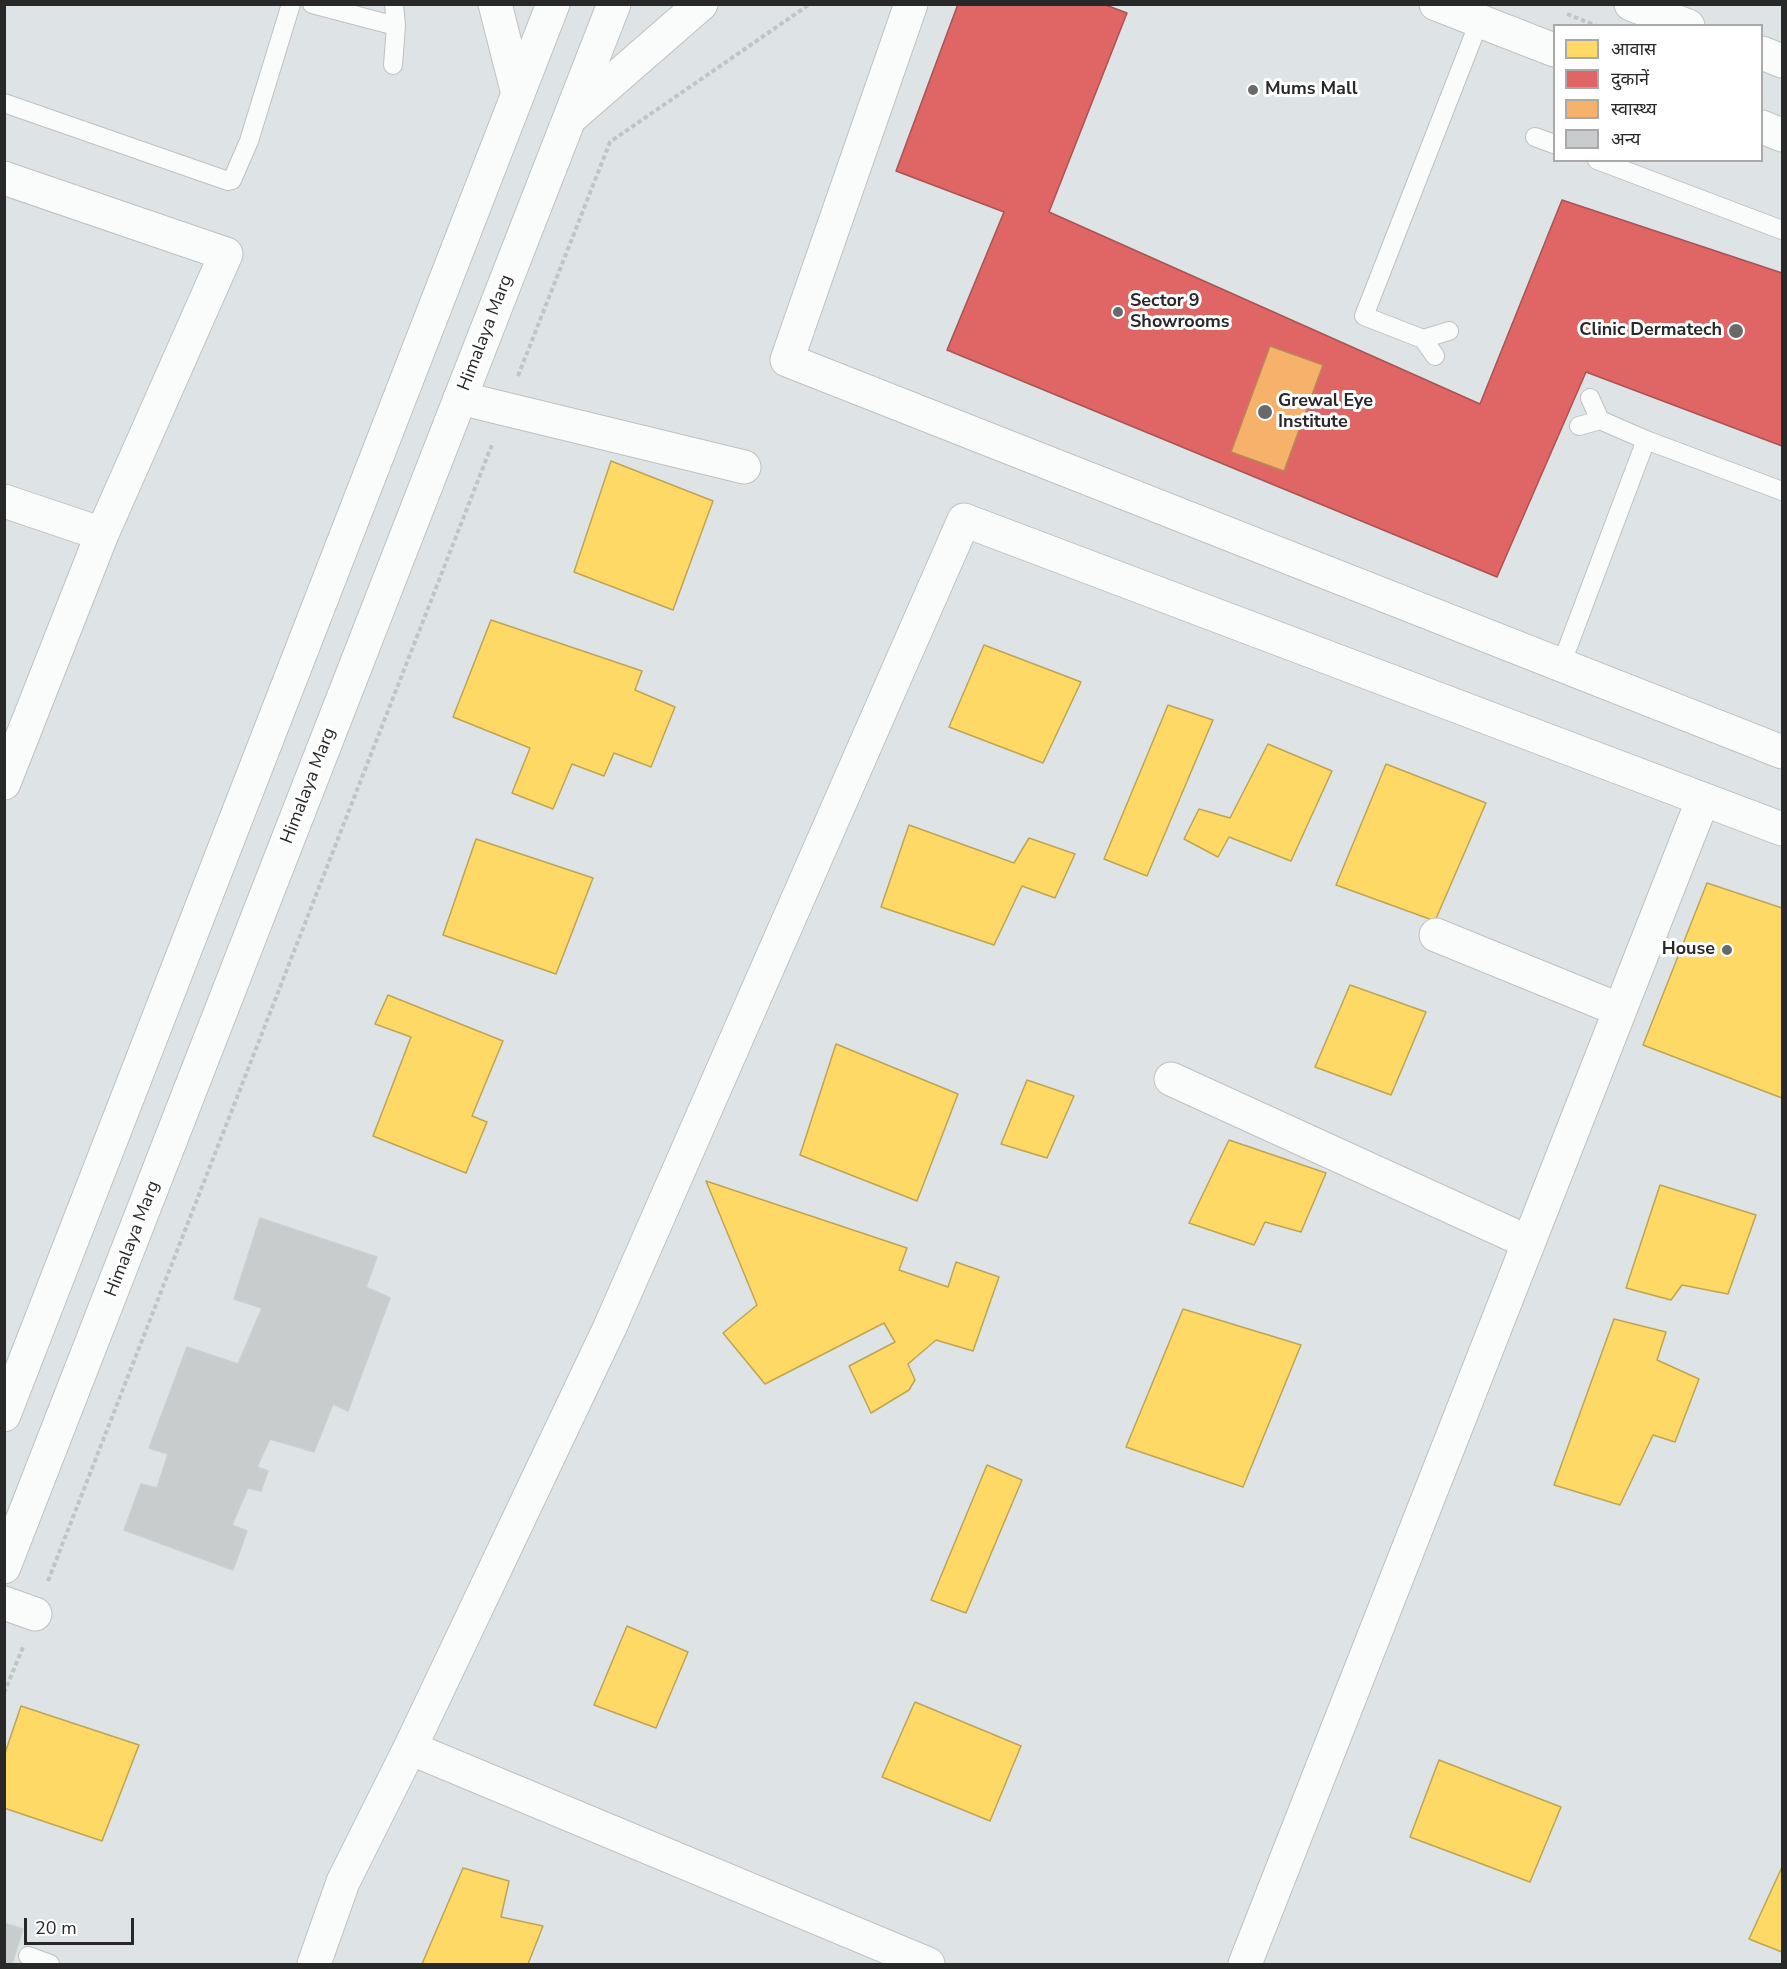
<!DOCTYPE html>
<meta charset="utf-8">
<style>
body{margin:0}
#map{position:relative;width:1787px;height:1969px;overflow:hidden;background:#dee4e6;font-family:"Nunito Sans","Noto Sans Devanagari",sans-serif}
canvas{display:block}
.frame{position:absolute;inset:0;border:6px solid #282828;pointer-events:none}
.legend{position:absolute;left:1553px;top:24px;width:210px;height:138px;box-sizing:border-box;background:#fff;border:2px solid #a9a9a9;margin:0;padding:8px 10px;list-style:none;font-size:18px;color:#282828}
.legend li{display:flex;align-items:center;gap:12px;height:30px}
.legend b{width:30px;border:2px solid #a9a9a9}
.scale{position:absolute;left:24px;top:1918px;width:110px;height:27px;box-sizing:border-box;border:3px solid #282828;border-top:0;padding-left:8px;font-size:18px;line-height:21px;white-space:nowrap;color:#282828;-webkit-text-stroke:4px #fff;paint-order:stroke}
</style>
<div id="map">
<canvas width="1787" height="1969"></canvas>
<div class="frame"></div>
<ul class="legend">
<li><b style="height:16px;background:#ffd966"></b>आवास</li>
<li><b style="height:16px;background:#e06666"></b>दुकानें</li>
<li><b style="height:16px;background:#f6b26b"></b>स्वास्थ्य</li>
<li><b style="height:16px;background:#c8cccd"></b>अन्य</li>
</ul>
<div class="scale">20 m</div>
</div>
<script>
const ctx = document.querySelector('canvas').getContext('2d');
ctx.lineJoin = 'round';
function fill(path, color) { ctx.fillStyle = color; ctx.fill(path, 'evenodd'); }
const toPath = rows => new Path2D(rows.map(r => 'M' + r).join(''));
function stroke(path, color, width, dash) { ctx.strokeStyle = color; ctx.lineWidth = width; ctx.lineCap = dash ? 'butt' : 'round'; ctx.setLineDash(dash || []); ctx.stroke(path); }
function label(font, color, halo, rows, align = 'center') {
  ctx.font = font + ' "Nunito Sans",sans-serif'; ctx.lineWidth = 6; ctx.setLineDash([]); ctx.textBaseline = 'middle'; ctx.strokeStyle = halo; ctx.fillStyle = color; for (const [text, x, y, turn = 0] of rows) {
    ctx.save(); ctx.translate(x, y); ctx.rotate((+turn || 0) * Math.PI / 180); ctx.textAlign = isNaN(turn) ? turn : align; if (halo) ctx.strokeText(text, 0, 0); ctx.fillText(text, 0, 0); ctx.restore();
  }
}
const homes = toPath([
 [611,461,713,501,673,610,574,572,611,461],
 [491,620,642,671,635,690,675,707,651,767,614,753,604,776,572,764,553,809,512,793,530,748,453,717,491,620],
 [984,645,1081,682,1043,763,949,727,984,645],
 [1168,705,1213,720,1147,876,1104,859,1168,705],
 [1268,744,1332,771,1291,861,1229,837,1218,857,1184,839,1199,809,1230,818,1268,744],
 [1386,764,1486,803,1435,921,1336,885,1386,764],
 [909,825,1014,863,1029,838,1075,854,1055,898,1022,886,994,945,881,907,909,825],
 [476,839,593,878,556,974,443,935,476,839],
 [1707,883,1782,908,1782,1098,1643,1045,1707,883],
 [1350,985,1426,1012,1391,1095,1315,1067,1350,985],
 [388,995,503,1041,472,1116,487,1122,466,1173,373,1136,411,1037,375,1024,388,995],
 [836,1044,958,1094,917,1201,800,1155,836,1044],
 [1027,1080,1074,1096,1047,1158,1001,1144,1027,1080],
 [1229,1140,1326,1173,1301,1232,1265,1222,1254,1245,1189,1223,1229,1140],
 [706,1181,907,1248,899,1270,948,1287,956,1262,999,1277,973,1351,936,1340,908,1364,915,1380,909,1390,871,1413,849,1366,895,1342,884,1323,765,1384,723,1333,757,1305,706,1181],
 [1660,1185,1756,1215,1728,1294,1682,1285,1671,1300,1626,1288,1660,1185],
 [1183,1309,1301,1345,1243,1487,1126,1447,1183,1309],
 [1614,1319,1666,1332,1657,1360,1699,1379,1675,1442,1653,1435,1620,1505,1554,1485,1614,1319],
 [987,1465,1022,1480,966,1613,931,1600,987,1465],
 [627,1626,688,1652,656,1728,594,1705,627,1626],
 [915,1702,1021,1746,990,1821,882,1777,915,1702],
 [21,1706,139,1745,102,1841,4,1808,4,1756,21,1706],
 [1439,1760,1561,1807,1530,1882,1410,1837,1439,1760],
 [1782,1867,1782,1952,1749,1939,1782,1867],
 [463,1868,509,1881,501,1917,543,1926,528,1964,422,1964,463,1868]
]);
fill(homes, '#ffd966');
stroke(homes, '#bea453', 1.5);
const shops = toPath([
 [958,4,1103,4,1127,13,1049,212,1480,404,1562,200,1782,273,1782,446,1586,372,1497,577,947,350,1004,212,896,171,958,4]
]);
fill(shops, '#e06666');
stroke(shops, '#a95353', 1.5);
const health = toPath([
 [1270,346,1323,365,1284,471,1231,452,1270,346]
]);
fill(health, '#f6b26b');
stroke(health, '#b88957', 1.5);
const building = toPath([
 [260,1218,377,1257,366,1287,390,1298,348,1411,333,1404,314,1452,270,1439,257,1467,268,1471,261,1491,248,1488,232,1525,247,1531,233,1570,124,1530,141,1484,157,1488,168,1454,149,1448,187,1347,238,1364,262,1308,234,1299,260,1218],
 [4,1923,23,1929,12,1964,4,1964,4,1923]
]);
fill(building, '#c8cccd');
stroke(building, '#cacfd1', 1.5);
const lane = toPath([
 [312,4,396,26],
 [393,65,396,26,394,4],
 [4,103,228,181,232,180,249,141,291,4],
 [1535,137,1554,144],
 [1597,160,1782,230],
 [1423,339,1449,331],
 [1435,356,1423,339,1364,316,1479,22],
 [1590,398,1600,420],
 [1579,426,1600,420,1646,440],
 [1561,665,1646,440,1782,491],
 [28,1956,50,1964]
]);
const street = toPath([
 [911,4,787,360,1782,752],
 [1436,4,1554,50],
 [570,118,701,4],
 [1762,127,1782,135],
 [4,178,226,254,102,534,4,783],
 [460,398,744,467],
 [4,501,102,534],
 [1436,935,1620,1010],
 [1171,1079,1528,1242],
 [4,1603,35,1614],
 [410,1748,928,1964],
 [314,1964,343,1882,410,1748,610,1327,964,520,1782,829],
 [1245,1964,1703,799]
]);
const secondary = toPath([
 [495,4,518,94],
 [1631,4,1688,26],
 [1762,53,1782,61],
 [4,1415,553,4],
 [4,1567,614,4]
]);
stroke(lane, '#bfc0c0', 20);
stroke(street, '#bfc0c0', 35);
stroke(secondary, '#bfc0c0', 35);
stroke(toPath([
 [1567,14,1597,26],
 [518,376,610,142,810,4],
 [48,1581,493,442],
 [4,1693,23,1647]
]), '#c2c3c3', 4, [4.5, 3]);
stroke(lane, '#fafbfb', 18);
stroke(street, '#fafbfb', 33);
stroke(secondary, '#fafbfb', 33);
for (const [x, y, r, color] of [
 [1253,90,6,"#686a6a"],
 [1118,312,6,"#686a6a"],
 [1736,331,8,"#686a6a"],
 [1265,412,8,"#686a6a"],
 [1727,950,6,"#686a6a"]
]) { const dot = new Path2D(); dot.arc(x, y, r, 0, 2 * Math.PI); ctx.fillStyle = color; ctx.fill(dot); stroke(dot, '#fff', 2); }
label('bold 18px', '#282828', '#fff', [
 ["Mums Mall",1265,90],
 ["Sector 9",1130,302],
 ["Showrooms",1130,323],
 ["Clinic Dermatech",1722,331,"right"],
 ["Grewal Eye",1278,402],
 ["Institute",1278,423],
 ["House",1715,950,"right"]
], 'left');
label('18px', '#282828', '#fff', [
 ["Himalaya Marg",486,333,-69],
 ["Himalaya Marg",309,786,-69],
 ["Himalaya Marg",133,1239,-69]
]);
</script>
